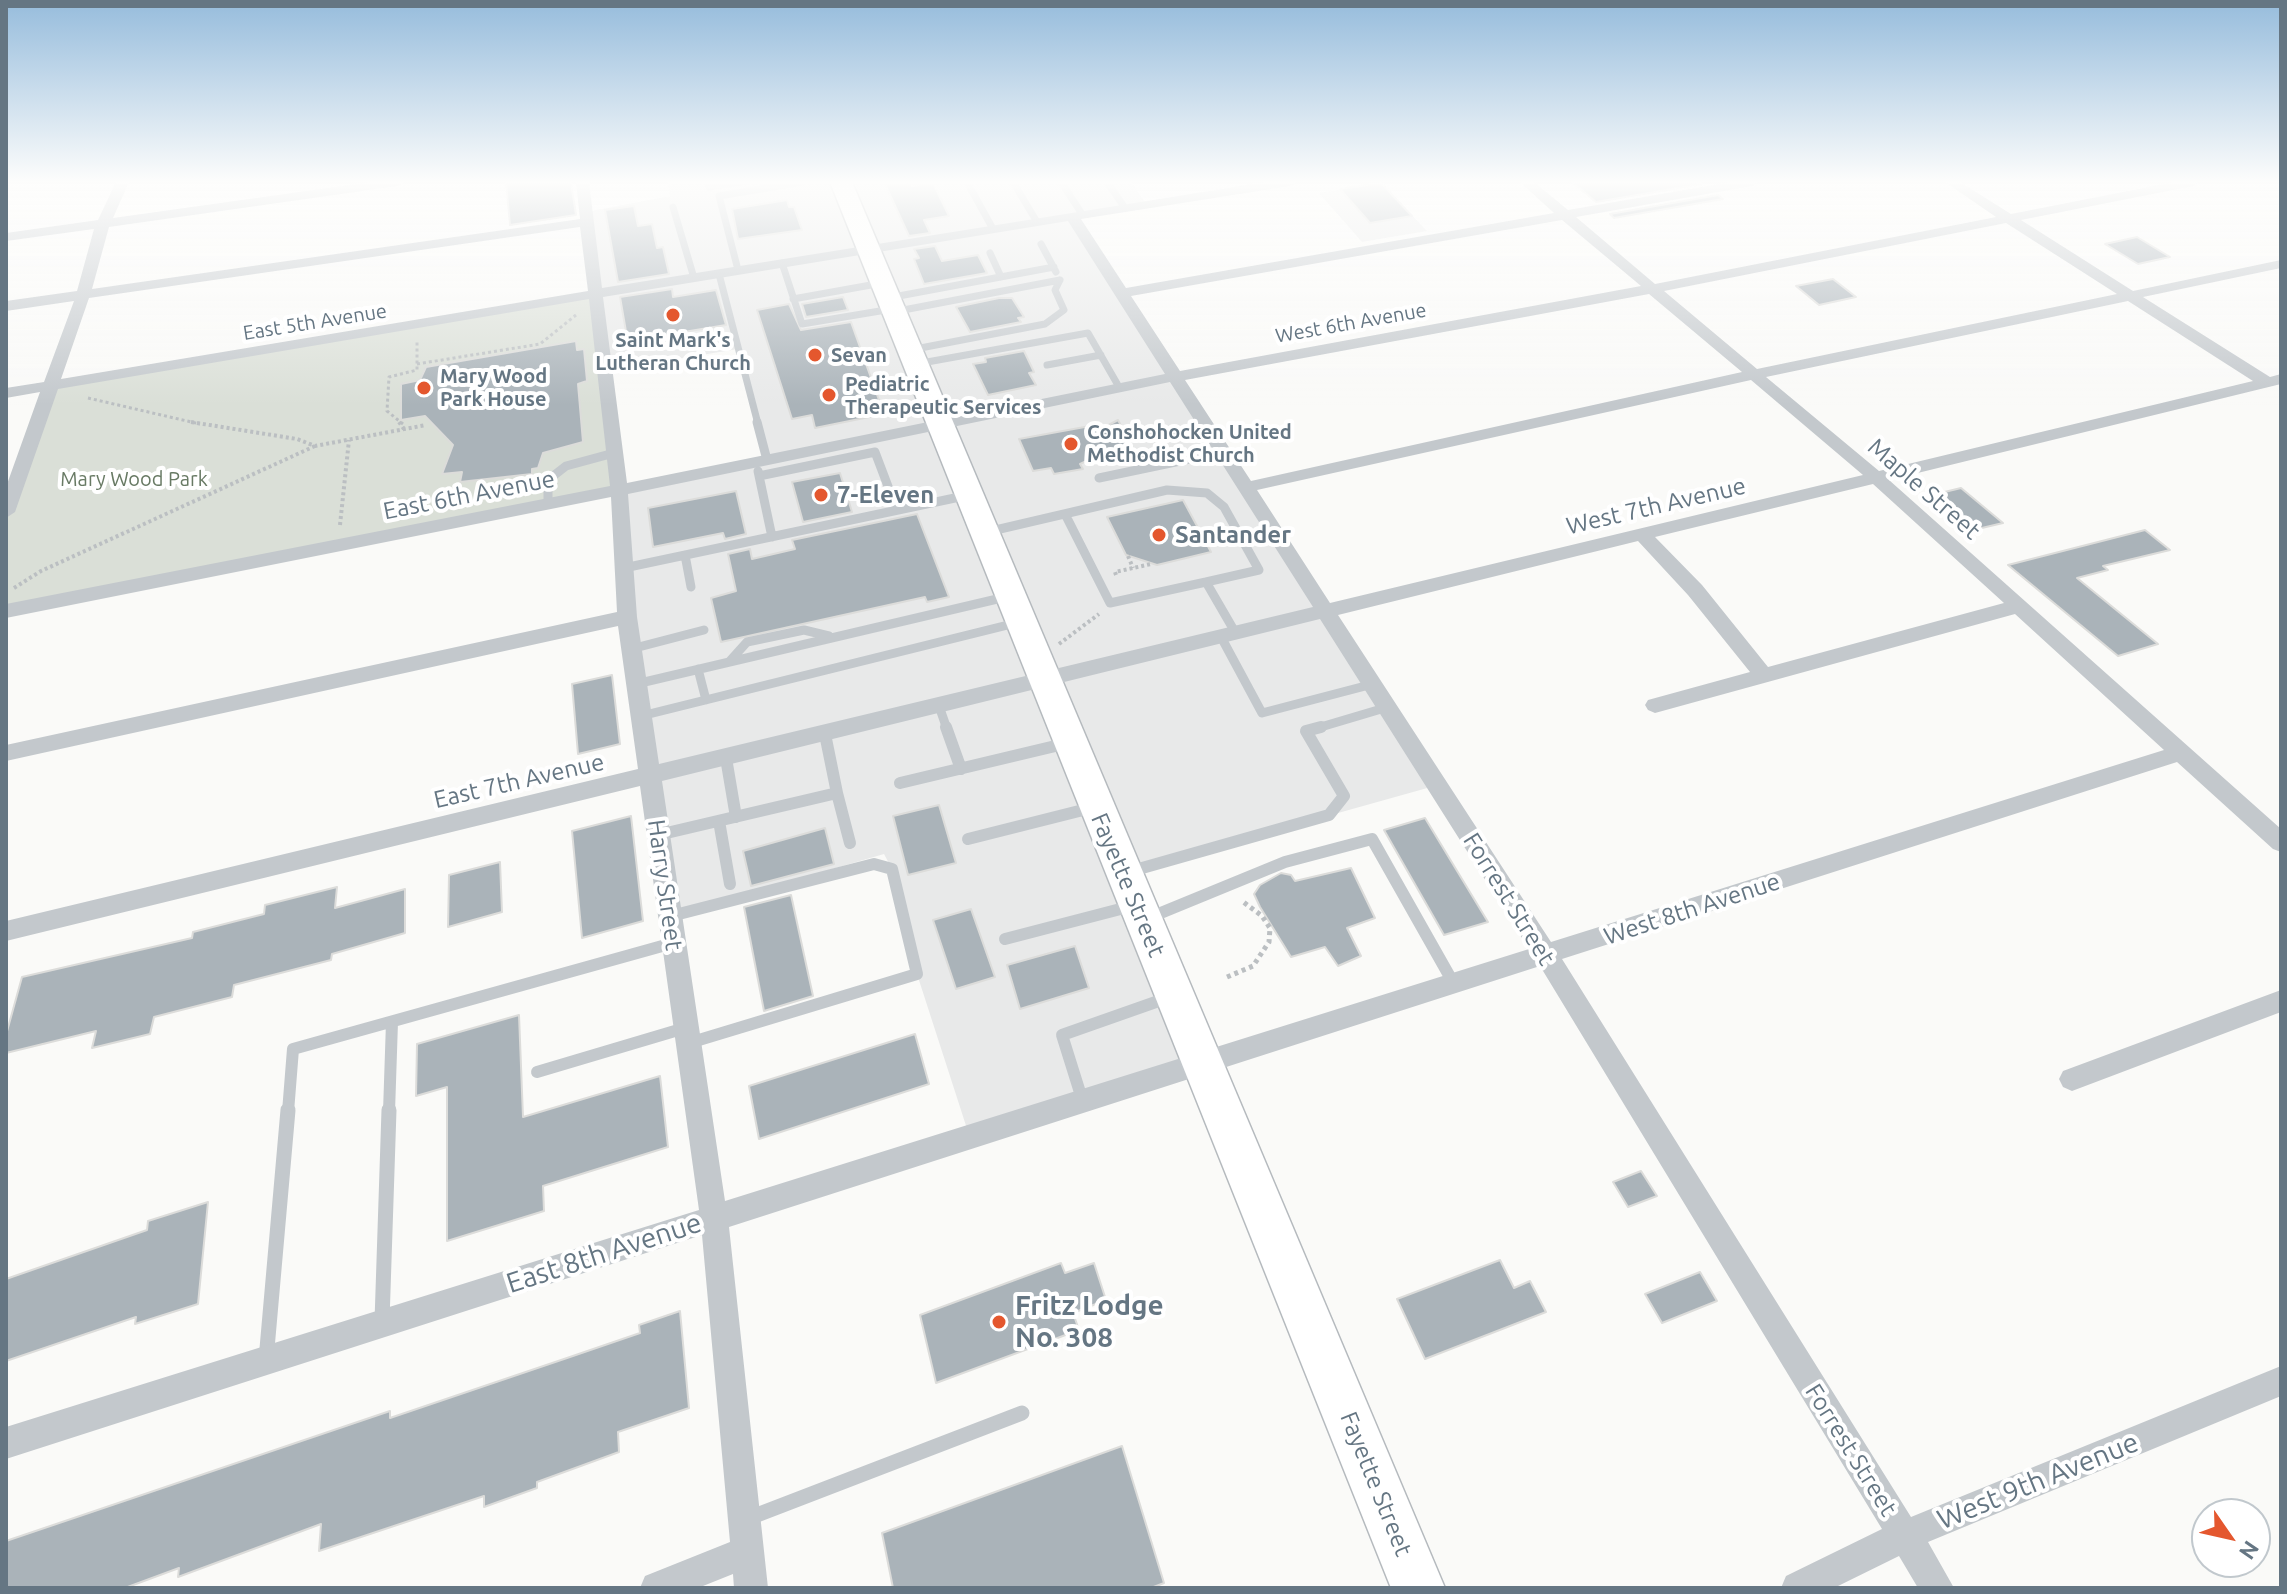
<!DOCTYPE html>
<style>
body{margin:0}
#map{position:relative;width:2287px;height:1594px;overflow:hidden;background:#fafaf8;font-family:Ubuntu,sans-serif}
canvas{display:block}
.frame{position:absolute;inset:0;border:8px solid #657683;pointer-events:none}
.north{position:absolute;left:2191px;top:1498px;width:80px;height:80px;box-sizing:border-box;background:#fff;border:2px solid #c1c8cd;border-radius:50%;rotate:124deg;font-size:22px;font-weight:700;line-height:32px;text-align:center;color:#657683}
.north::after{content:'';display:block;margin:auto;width:28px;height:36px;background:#e4572e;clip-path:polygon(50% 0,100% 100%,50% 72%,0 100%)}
</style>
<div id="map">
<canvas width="2287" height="1594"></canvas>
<div class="frame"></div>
<div class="north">N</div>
</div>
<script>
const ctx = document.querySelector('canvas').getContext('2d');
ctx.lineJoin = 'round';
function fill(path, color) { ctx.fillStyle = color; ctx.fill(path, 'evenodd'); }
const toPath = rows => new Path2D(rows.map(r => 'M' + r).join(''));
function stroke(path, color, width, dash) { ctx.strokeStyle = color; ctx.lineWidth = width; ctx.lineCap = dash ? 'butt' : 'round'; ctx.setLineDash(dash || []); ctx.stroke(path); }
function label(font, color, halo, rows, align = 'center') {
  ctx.font = font + ' Ubuntu,sans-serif'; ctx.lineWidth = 8; ctx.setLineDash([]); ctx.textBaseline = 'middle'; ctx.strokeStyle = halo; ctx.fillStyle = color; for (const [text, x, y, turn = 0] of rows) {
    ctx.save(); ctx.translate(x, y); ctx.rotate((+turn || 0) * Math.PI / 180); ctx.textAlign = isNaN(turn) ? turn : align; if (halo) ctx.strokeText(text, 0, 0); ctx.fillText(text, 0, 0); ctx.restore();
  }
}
fill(toPath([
 [668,182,1131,182,1146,204,1073,215,1438,785,1124,873,1203,1064,970,1138,917,974,892,869,884,854,670,916,619,490,767,461,738,349,604,371,586,212,670,196],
 [1381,183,1427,231,1362,242,1319,193]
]), '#e8e9e9');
fill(toPath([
 [594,296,619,490,6,611,6,512,52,386]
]), '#dadfd7');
const building = toPath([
 [506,182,571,182,576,215,510,225,506,182],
 [910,182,912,186,933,183,949,216,924,220,930,233,909,236,885,184,910,182],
 [1572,182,1698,182,1702,184,1596,202,1572,182],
 [1381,183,1412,216,1370,223,1340,189,1381,183],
 [1718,195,1723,199,1614,218,1610,214,1718,195],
 [787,200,789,207,794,207,802,230,738,239,732,209,787,200],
 [634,206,638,226,652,224,657,248,663,247,669,274,618,282,605,210,634,206],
 [2137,237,2170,257,2138,264,2105,244,2137,237],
 [935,246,942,261,978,255,987,273,924,284,914,259,919,258,914,249,935,246],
 [1833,279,1856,297,1819,305,1796,286,1833,279],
 [672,289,673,297,716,290,726,325,684,332,685,339,629,349,620,297,672,289],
 [843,297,848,310,806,317,802,304,843,297],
 [999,298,1012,298,1024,317,1018,318,1021,322,970,332,956,307,999,298],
 [789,304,801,330,851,322,884,414,815,428,812,415,792,419,757,310,789,304],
 [576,341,577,350,584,349,587,381,578,384,583,442,543,453,538,468,532,469,532,474,460,482,462,472,442,474,453,445,425,416,401,420,401,384,420,380,426,367,576,341],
 [1024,351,1034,372,1029,373,1036,385,988,395,973,364,986,362,985,358,1024,351],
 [1118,420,1134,450,1093,458,1080,464,1083,469,1054,474,1051,468,1033,471,1019,439,1101,424,1103,428,1118,420],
 [840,473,852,512,803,522,792,482,840,473],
 [1961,488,2003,523,1969,531,1928,496,1961,488],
 [736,491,746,534,725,539,723,533,653,547,648,508,736,491],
 [1183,500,1211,552,1157,565,1126,555,1107,517,1183,500],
 [917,514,949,597,927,602,925,597,721,642,711,598,736,591,728,554,750,549,752,559,795,549,792,540,917,514],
 [2145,530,2170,550,2103,566,2108,570,2077,578,2158,644,2118,656,2008,565,2145,530],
 [612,675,620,744,578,754,572,684,612,675],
 [939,805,956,863,908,875,893,816,939,805],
 [631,816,643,921,582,938,572,831,631,816],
 [1425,818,1488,922,1444,935,1384,830,1425,818],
 [825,828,834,864,751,886,743,851,825,828],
 [500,862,502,912,448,927,449,875,500,862],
 [1351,868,1375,918,1347,928,1361,956,1338,966,1325,947,1291,957,1260,907,1254,894,1260,885,1281,873,1291,875,1295,881,1351,868],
 [337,887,335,908,405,889,405,933,332,954,331,960,234,985,232,997,154,1017,150,1034,92,1048,96,1031,6,1053,6,1035,22,977,192,938,193,932,264,914,265,905,337,887],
 [791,895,813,996,764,1011,744,907,791,895],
 [971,909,995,977,956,989,933,920,971,909],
 [1075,946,1089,988,1020,1009,1007,965,1075,946],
 [519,1015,523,1117,660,1076,668,1147,543,1186,544,1211,447,1241,447,1087,416,1096,417,1044,519,1015],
 [915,1034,929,1084,759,1139,749,1086,915,1034],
 [1641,1171,1657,1196,1628,1207,1613,1182,1641,1171],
 [208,1202,198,1304,135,1324,136,1317,6,1361,6,1279,147,1230,148,1221,208,1202],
 [1500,1260,1514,1288,1530,1281,1546,1312,1425,1359,1397,1299,1500,1260],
 [1061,1263,1065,1273,1094,1263,1106,1300,1073,1313,1079,1330,936,1383,920,1315,1061,1263],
 [1700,1272,1717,1301,1662,1323,1645,1294,1700,1272],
 [680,1311,689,1408,618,1432,619,1452,537,1482,537,1488,484,1507,484,1496,319,1551,321,1524,178,1577,179,1568,125,1588,6,1588,6,1541,390,1411,390,1418,567,1358,640,1333,639,1325,680,1311],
 [1122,1446,1164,1583,1151,1588,893,1588,882,1533,1122,1446]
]);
fill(building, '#aab3b9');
stroke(building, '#dcdcda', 2);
const primary = toPath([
 [830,182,852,182,1445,1588,1391,1588,830,182]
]);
stroke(primary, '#b5babe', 3);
stroke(toPath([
 [417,364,540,344,576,315],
 [88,398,200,424],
 [403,424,387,411,389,377,417,370,417,341]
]), '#bbbfc2', 3, [3, 3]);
stroke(toPath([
 [191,422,297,439,315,446,426,425],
 [399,422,404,429],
 [340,525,349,440],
 [1128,556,1133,568],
 [1116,575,1115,572,1151,564],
 [14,588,41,571,315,446],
 [1059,644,1099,614]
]), '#bbbfc2', 4, [3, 3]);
stroke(toPath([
 [1227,977,1253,966,1269,942,1270,928,1262,916,1242,901]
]), '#bbbfc2', 5, [4, 4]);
stroke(toPath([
 [707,182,709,187,742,182],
 [967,182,993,229],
 [1013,182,1037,222],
 [1061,182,1082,214],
 [1107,182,1125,208],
 [673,207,694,278],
 [1041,244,1056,272],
 [990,253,1001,277],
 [782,263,802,324,892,309],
 [738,270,719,196,803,182],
 [719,274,758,424],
 [888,298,1054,267],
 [793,299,882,283],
 [893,312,1060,280],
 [910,350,1045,324,1064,310,1055,290,1060,280],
 [916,364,1088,333,1119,387],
 [1047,365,1101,355]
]), '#c3c8cc', 7);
stroke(toPath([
 [757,422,767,460],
 [758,471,772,537],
 [759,476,875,452,897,510],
 [1099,478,1223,452],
 [548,504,548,480,566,466,614,453],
 [1065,514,1110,603,1206,582],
 [987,532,1167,490,1207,493,1224,507,1259,570,1206,582,1235,632],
 [685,555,691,587],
 [624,568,969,495],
 [1220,635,1262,713,1373,684],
 [631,649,704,630],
 [729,662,747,642,804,630,829,636],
 [698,669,706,700],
 [636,684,1010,596],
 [939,706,947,729],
 [641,716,1020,622],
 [1314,729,1388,707]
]), '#c3c8cc', 9);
stroke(toPath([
 [946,727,961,769],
 [825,734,837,793],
 [726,758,736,817],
 [900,783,1068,743],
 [719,821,730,884],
 [658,835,837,793,850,843],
 [968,839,1095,807],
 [1128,872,1329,815,1344,796,1306,731,1321,727],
 [671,916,874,864,892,869,917,974,689,1043],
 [1146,919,1285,862,1372,839,1454,984],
 [1005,939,1132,906],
 [537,1072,685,1028],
 [1083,1102,1062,1035,1170,997],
 [288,1112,293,1049,673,943],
 [389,1112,392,1022]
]), '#c3c8cc', 12);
stroke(toPath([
 [382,1321,389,1110],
 [266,1360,288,1110],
 [749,1518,1022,1413]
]), '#c3c8cc', 15);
fill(toPath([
 [116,182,129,182,113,218,371,182,404,182,397,186,109,227,92,289,580,219,576,182,589,182,602,288,1266,182,1297,182,1290,186,1081,219,1126,288,1554,213,1520,182,1534,182,1568,210,1731,182,1758,182,1752,186,1576,217,1655,284,1996,217,1945,182,1960,182,2011,214,2174,182,2199,182,2193,186,2021,220,2133,291,2281,260,2281,268,2143,297,2270,377,2281,374,2281,384,1889,480,2281,829,2281,852,2273,849,2177,762,1562,959,1911,1517,2281,1366,2281,1396,1928,1542,1954,1588,1918,1588,1899,1556,1834,1588,1781,1588,1786,1576,1882,1529,1540,966,729,1227,768,1588,734,1588,733,1574,698,1588,640,1588,645,1576,730,1542,702,1235,6,1459,6,1427,699,1210,640,786,6,941,6,921,638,769,618,626,6,761,6,745,617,612,611,497,6,618,6,604,610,486,589,299,58,389,15,512,6,518,6,487,40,392,6,398,6,388,44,382,74,301,6,311,6,301,77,291,94,229,6,241,6,233,98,220,116,182],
 [1562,220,1641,286,1180,371,1131,296,1562,220],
 [1068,221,1165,374,627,483,603,297,1068,221],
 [2006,223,2117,294,1757,369,1664,291,2006,223],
 [580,227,588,291,61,379,89,298,580,227],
 [1649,294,1742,372,1251,481,1185,380,1649,294],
 [2128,301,2253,381,1879,471,1766,377,2128,301],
 [1751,380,1863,475,1330,603,1257,490,1751,380],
 [1170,382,1313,607,659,764,637,617,628,494,1170,382],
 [1873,484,2004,603,1768,667,1702,585,1655,537,1873,484],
 [1638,541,1688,595,1750,672,1648,700,1645,705,1648,710,1655,713,2015,614,2164,750,1551,942,1338,615,1638,541],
 [1320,619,1529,949,725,1201,662,781,1320,619],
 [2281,990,2281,1012,2072,1091,2063,1087,2059,1079,2063,1071,2281,990]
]), '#c3c8cc');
fill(primary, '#fff');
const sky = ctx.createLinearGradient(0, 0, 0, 405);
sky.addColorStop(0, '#96bcdc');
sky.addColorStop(0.45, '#fdfdfc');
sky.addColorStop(1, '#fdfdfc00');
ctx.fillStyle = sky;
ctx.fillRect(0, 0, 2287, 405);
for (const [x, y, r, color] of [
 [673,315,8,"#e4572e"],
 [815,355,8,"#e4572e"],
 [424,388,8,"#e4572e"],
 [829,395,8,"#e4572e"],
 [1071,444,8,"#e4572e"],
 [821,495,8,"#e4572e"],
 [1159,535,8,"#e4572e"],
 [999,1322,8,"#e4572e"]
]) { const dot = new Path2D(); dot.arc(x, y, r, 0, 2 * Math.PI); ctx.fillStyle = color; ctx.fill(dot); stroke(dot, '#fff', 3); }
label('20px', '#657683', '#fff', [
 ["East 5th Avenue",315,322,-9],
 ["West 6th Avenue",1351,323,-10]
]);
label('bold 20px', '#657683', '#fff', [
 ["Saint Mark's",673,340,"center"],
 ["Lutheran Church",673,363,"center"],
 ["Sevan",831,355],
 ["Mary Wood",440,376],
 ["Park House",440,399],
 ["Pediatric",845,384],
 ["Therapeutic Services",845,407],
 ["Conshohocken United",1087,432],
 ["Methodist Church",1087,455]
], 'left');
label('20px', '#687a64', '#fff', [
 ["Mary Wood Park",134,479]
]);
label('24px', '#657683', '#fff', [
 ["Maple Street",1924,489,41],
 ["East 6th Avenue",469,495,-11],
 ["West 7th Avenue",1656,506,-13],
 ["East 7th Avenue",519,781,-13],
 ["Harry Street",665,885,82],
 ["Fayette Street",1128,885,67],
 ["Forrest Street",1509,899,58],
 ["West 8th Avenue",1692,909,-18],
 ["Forrest Street",1851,1450,58],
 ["Fayette Street",1376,1484,68]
]);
label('bold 24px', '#657683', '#fff', [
 ["7-Eleven",837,495],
 ["Santander",1175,535]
], 'left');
label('28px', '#657683', '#fff', [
 ["East 8th Avenue",604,1253,-18],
 ["West 9th Avenue",2038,1481,-22]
]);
label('bold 28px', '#657683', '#fff', [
 ["Fritz Lodge",1015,1306],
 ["No. 308",1015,1338]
], 'left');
</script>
